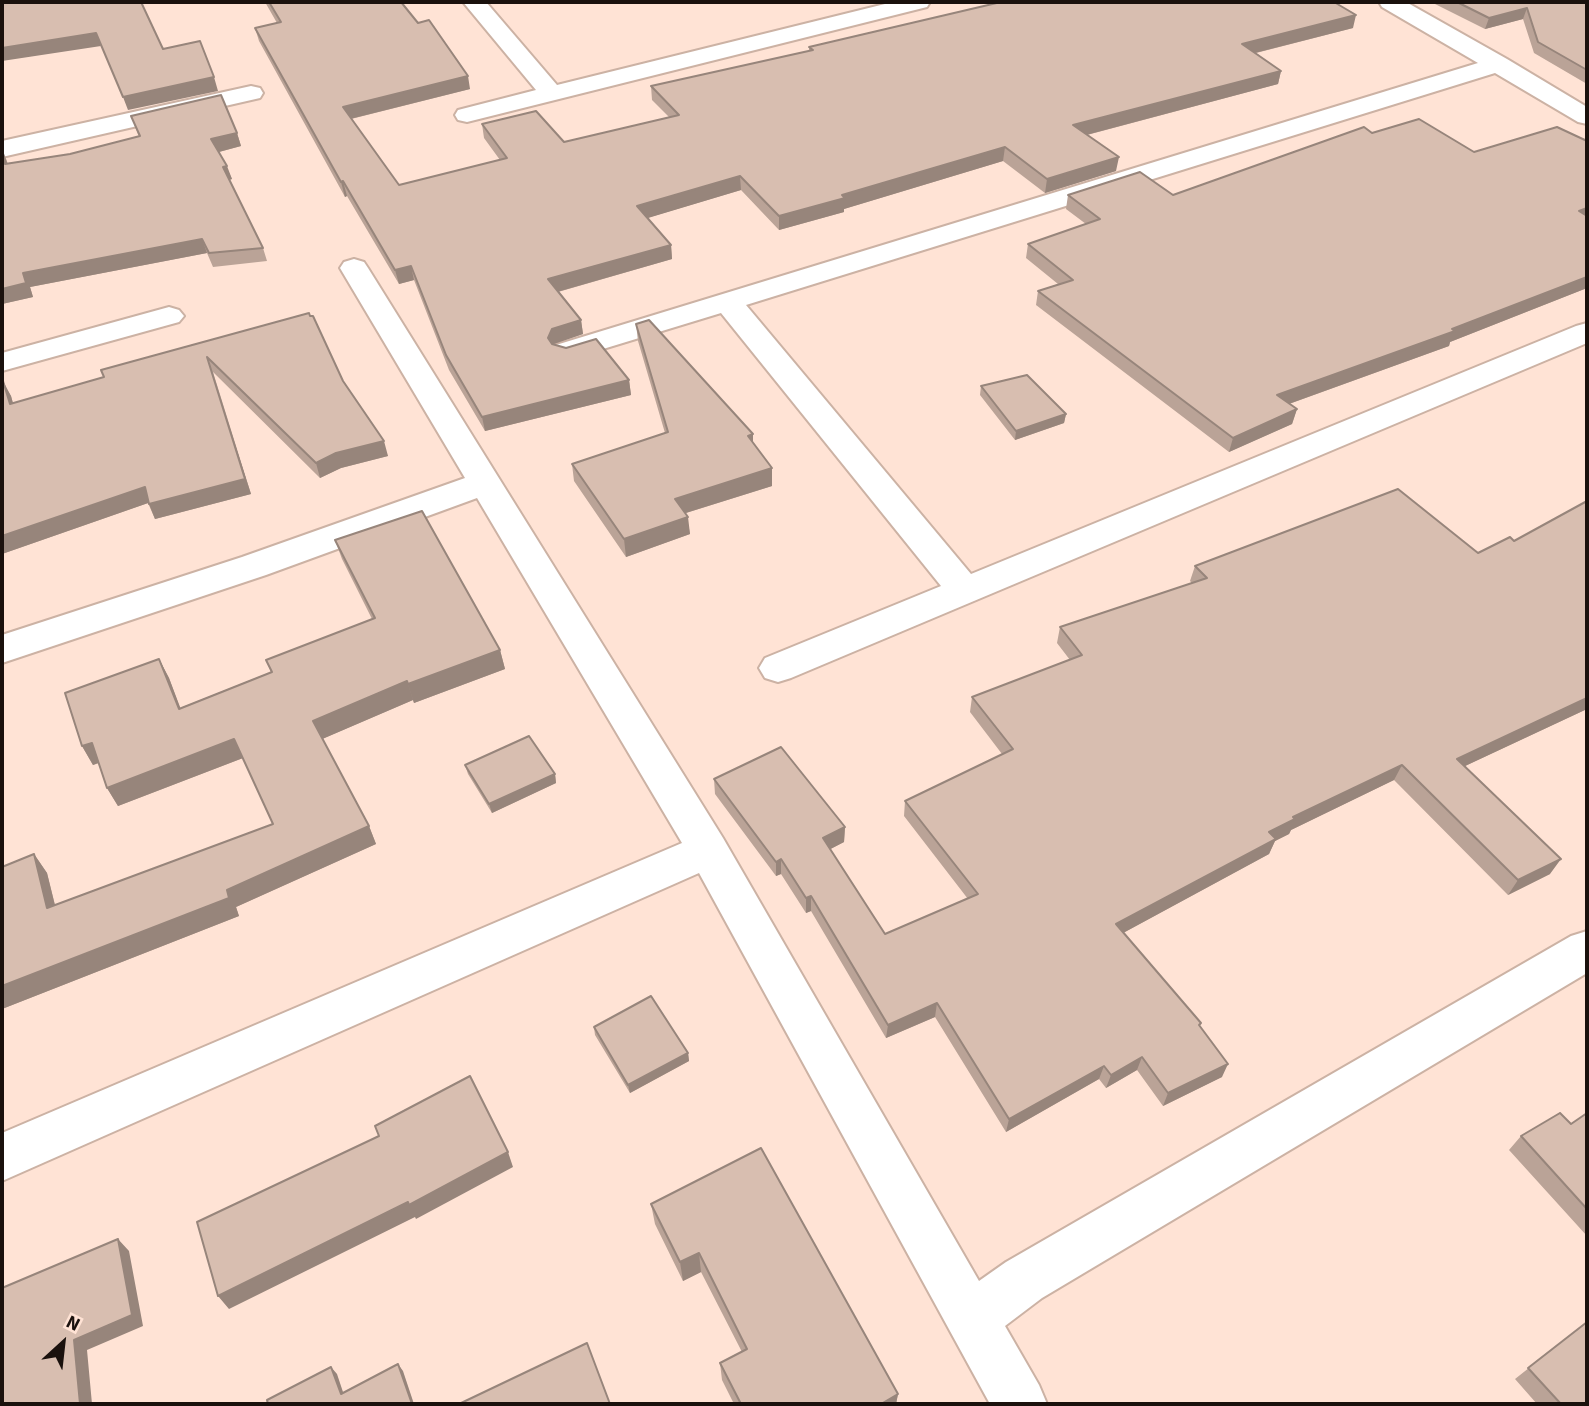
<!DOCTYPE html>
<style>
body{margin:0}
#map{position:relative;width:1589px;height:1406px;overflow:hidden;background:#ffe3d5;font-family:"Source Sans 3",sans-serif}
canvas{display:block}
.frame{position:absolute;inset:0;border:4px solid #1a110d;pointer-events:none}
.north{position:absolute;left:28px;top:1308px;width:70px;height:70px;-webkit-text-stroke:5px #ffe3d5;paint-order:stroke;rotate:27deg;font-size:19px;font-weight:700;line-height:28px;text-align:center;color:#1a110d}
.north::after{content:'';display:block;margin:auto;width:24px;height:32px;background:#1a110d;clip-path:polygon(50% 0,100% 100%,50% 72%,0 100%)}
</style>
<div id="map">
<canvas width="1589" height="1406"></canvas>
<div class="frame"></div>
<div class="north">N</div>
</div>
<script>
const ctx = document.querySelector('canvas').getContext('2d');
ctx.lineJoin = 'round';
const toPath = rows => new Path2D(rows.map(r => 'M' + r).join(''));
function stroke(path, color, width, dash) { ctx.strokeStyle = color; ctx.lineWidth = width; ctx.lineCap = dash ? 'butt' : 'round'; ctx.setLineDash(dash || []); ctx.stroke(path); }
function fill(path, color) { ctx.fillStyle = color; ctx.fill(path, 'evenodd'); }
const minor = toPath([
 [463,2,486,2,557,85,893,2,930,2,927,7,467,122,458,120,455,115,458,110,536,90,463,2],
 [1379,2,1406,2,1507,59,1587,107,1587,124,1578,122,1495,73,746,305,971,574,1576,326,1587,323,1587,343,791,678,778,682,765,678,759,668,765,658,941,586,721,313,567,360,556,357,552,351,556,345,1478,63,1382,7,1379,2],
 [251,86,260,88,263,93,260,98,2,157,2,141,251,86],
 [354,259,364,262,368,268,723,838,979,1281,1006,1262,1571,936,1587,931,1587,973,1042,1298,1005,1326,1039,1385,1047,1404,990,1404,699,873,2,1181,2,1133,682,843,477,498,266,575,2,663,2,635,242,557,465,478,340,268,344,262,354,259],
 [169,307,179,310,184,316,179,322,2,371,2,353,169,307]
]);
stroke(minor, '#ccb2a4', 4);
fill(minor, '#fff');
fill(toPath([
 [265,2,401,2,470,89,351,119,399,185,500,160,484,138,482,124,564,142,669,117,652,100,651,86,809,51,809,47,1353,28,1256,53,1281,71,1278,84,1087,135,1116,171,1045,193,1003,161,844,209,844,212,779,230,741,190,647,218,671,245,672,259,558,292,581,320,583,334,553,344,629,380,631,395,485,431,449,370,414,280,399,284,347,196,345,197,259,41,255,28,277,23],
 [1431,2,1587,2,1587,84,1534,53,1523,19,1485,29],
 [131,116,237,133,241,146,219,152,232,179,230,180,263,248,267,261,213,267,207,253,30,287,33,297,2,304,6,159,8,164,70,154,139,137],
 [1372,133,1474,152,1587,141,1587,288,1450,342,1449,346,1289,404,1297,409,1292,424,1229,452,1036,305,1038,291,1058,284,1026,258,1028,244,1086,224,1066,209,1068,195,1173,195],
 [309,313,343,381,388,456,341,468,320,478,213,372,251,494,155,519,148,503,2,554,2,382,11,396,13,403,104,377],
 [636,324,753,443,772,468,772,486,686,513,690,534,626,557,574,481,572,464,665,433,638,341],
 [981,386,1066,414,1064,423,1015,440,980,395],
 [1587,501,1587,709,1465,766,1550,874,1508,895,1394,780,1291,830,1289,834,1275,841,1269,854,1123,933,1201,1023,1200,1026,1222,1077,1163,1106,1137,1070,1106,1088,1099,1079,1006,1132,935,1017,886,1038,811,911,806,913,781,874,776,876,715,794,714,779,845,827,844,842,830,849,885,934,968,899,904,816,905,801,1002,754,970,712,972,697,1070,660,1057,643,1060,627,1192,583,1190,581,1195,566,1478,553,1514,541],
 [335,540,500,650,505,669,414,703,413,700,322,739,369,826,376,844,236,907,239,916,2,1009,2,867,34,854,47,873,55,905,273,824,243,758,118,806,107,788,99,763,93,765,82,746,159,659,169,678,180,708,271,672,266,660,372,619,342,559],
 [465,765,555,774,556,783,492,813,468,774],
 [594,1027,688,1053,689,1061,630,1093,595,1035],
 [1587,1113,1587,1236,1509,1150,1521,1136,1571,1124],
 [651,1204,898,1394,896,1404,734,1404,722,1380,720,1363,742,1352,701,1272,683,1281,655,1224],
 [1587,1322,1587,1404,1537,1404,1515,1379]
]), '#baa397');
fill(toPath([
 [1527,8,1523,19,1485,29,1489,18],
 [1356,15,1353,28,1239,57,1242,44],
 [96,33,101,46,2,61,2,48],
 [1281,71,1278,84,1071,139,1073,125],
 [468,76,470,89,346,120,343,107],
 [214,77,218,91,128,110,123,97],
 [237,133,241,146,215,153,211,139],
 [1005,147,1003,161,844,209,844,212,779,230,779,216,842,195],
 [2,148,6,159,11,178,5,164],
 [1119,157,1116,171,1045,193,1047,179],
 [227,166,232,179,227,180,223,167],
 [740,176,741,190,638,221,637,206],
 [343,181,347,196,345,197,341,182],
 [1587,208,1587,219,1579,211],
 [202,239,207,253,30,287,33,297,2,304,2,289,23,273],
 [671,245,672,259,550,294,548,279],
 [411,266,414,280,399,284,395,270],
 [1587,277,1587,288,1450,342,1449,346,1272,410,1277,395],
 [581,320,583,334,554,344,550,352,548,338,552,329],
 [207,357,251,494,155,519,149,504],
 [629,380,631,395,485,431,482,417],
 [3,381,11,396,17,419,10,404],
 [1297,409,1292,424,1229,452,1233,438],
 [1066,414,1064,423,1015,440,1016,431],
 [753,434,753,451,748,436],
 [384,441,388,456,341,468,320,478,316,463,336,453],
 [772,468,772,486,676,516,675,499],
 [145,487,151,502,2,554,2,536],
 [688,517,690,534,626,557,624,539],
 [500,650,505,669,414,703,408,684],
 [159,659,169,678,188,728,179,709],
 [407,681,413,700,320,740,313,721],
 [1587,698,1587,709,1448,774,1457,759],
 [234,739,243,758,118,806,107,788],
 [92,743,103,761,93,765,82,746],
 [1402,765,1394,780,1291,830,1289,834,1275,841,1269,854,1112,939,1116,924,1293,817],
 [555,774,556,783,492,813,489,804],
 [369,826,376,844,236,907,239,916,2,1009,2,986,227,890],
 [845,827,844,842,823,853,823,838],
 [34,854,47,873,60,926,47,908],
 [781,859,781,874,776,876,776,862],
 [1561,859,1550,874,1508,895,1518,880],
 [811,896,811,911,806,913,806,898],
 [937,1003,935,1017,886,1038,888,1025],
 [688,1053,689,1061,630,1093,628,1085],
 [1142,1057,1137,1070,1106,1088,1111,1075],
 [1228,1064,1222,1077,1163,1106,1168,1093],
 [1104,1066,1099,1079,1006,1132,1009,1119],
 [508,1152,513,1167,416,1219,415,1217,229,1309,218,1296],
 [118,1239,129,1251,143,1326,87,1350,92,1404,80,1404,74,1340],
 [699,1253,701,1272,683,1281,680,1262],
 [398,1364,403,1371,414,1404,412,1404],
 [331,1367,337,1374,346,1401,341,1394],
 [898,1394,896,1404,881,1404]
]), '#97857b');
const building = toPath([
 [2,2,141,2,163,49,200,41,214,77,123,97,96,33,2,48,2,2],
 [269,2,401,2,418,23,429,20,468,76,343,107,399,185,507,158,482,124,536,111,564,142,679,115,651,86,813,50,809,47,1001,2,1334,2,1356,15,1242,44,1281,71,1073,125,1119,157,1047,179,1005,147,842,195,845,198,779,216,740,176,637,206,671,245,548,279,581,320,552,329,548,338,552,344,566,348,596,339,629,380,482,417,446,355,411,266,395,270,343,181,341,182,255,28,281,22,269,2],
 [1457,2,1587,2,1587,70,1538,42,1527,8,1489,18,1457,2],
 [221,95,237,133,211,139,227,166,223,167,263,248,209,253,202,239,23,273,26,283,2,289,2,150,5,164,70,154,140,136,131,116,221,95],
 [1419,119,1474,152,1557,127,1587,141,1587,208,1579,211,1587,216,1587,277,1452,329,1455,331,1277,395,1297,409,1233,438,1038,291,1073,280,1028,244,1100,219,1068,195,1140,172,1173,195,1364,127,1372,133,1419,119],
 [309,313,310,316,313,316,343,381,384,441,336,453,316,463,207,357,245,479,149,504,145,487,2,536,2,382,3,381,10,404,104,377,101,370,309,313],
 [649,320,753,434,748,436,772,468,675,499,688,517,624,539,572,464,668,432,636,324,649,320],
 [1027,375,1066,414,1016,431,981,386,1027,375],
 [1398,489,1478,553,1510,537,1514,541,1587,501,1587,698,1457,759,1561,859,1518,880,1402,765,1293,817,1295,819,1269,832,1276,839,1116,924,1201,1023,1199,1025,1228,1064,1168,1093,1142,1057,1111,1075,1104,1066,1009,1119,937,1003,888,1025,811,896,806,898,781,859,776,862,714,779,781,747,845,827,823,838,885,934,978,894,905,801,1013,749,972,697,1082,655,1060,627,1207,578,1195,566,1398,489],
 [422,511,500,650,408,684,407,681,313,721,369,826,227,890,229,898,2,986,2,867,34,854,47,908,273,824,234,739,107,788,92,743,82,746,65,693,159,659,179,709,272,672,266,660,375,618,335,540,422,511],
 [529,736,555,774,489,804,465,765,529,736],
 [651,996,688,1053,628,1085,594,1027,651,996],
 [470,1076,508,1152,409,1205,408,1202,218,1296,197,1222,379,1136,375,1126,470,1076],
 [1560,1113,1571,1124,1587,1113,1587,1209,1521,1136,1560,1113],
 [761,1148,898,1394,881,1404,741,1404,720,1363,747,1349,699,1253,680,1262,651,1204,761,1148],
 [118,1239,132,1315,74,1340,80,1404,2,1404,2,1288,118,1239],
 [1587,1322,1587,1404,1561,1404,1528,1368,1587,1322],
 [587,1343,610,1404,459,1404,587,1343],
 [398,1364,412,1404,268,1404,267,1400,331,1367,341,1394,398,1364]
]);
fill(building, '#d8beb0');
stroke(building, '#97857b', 2);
</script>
